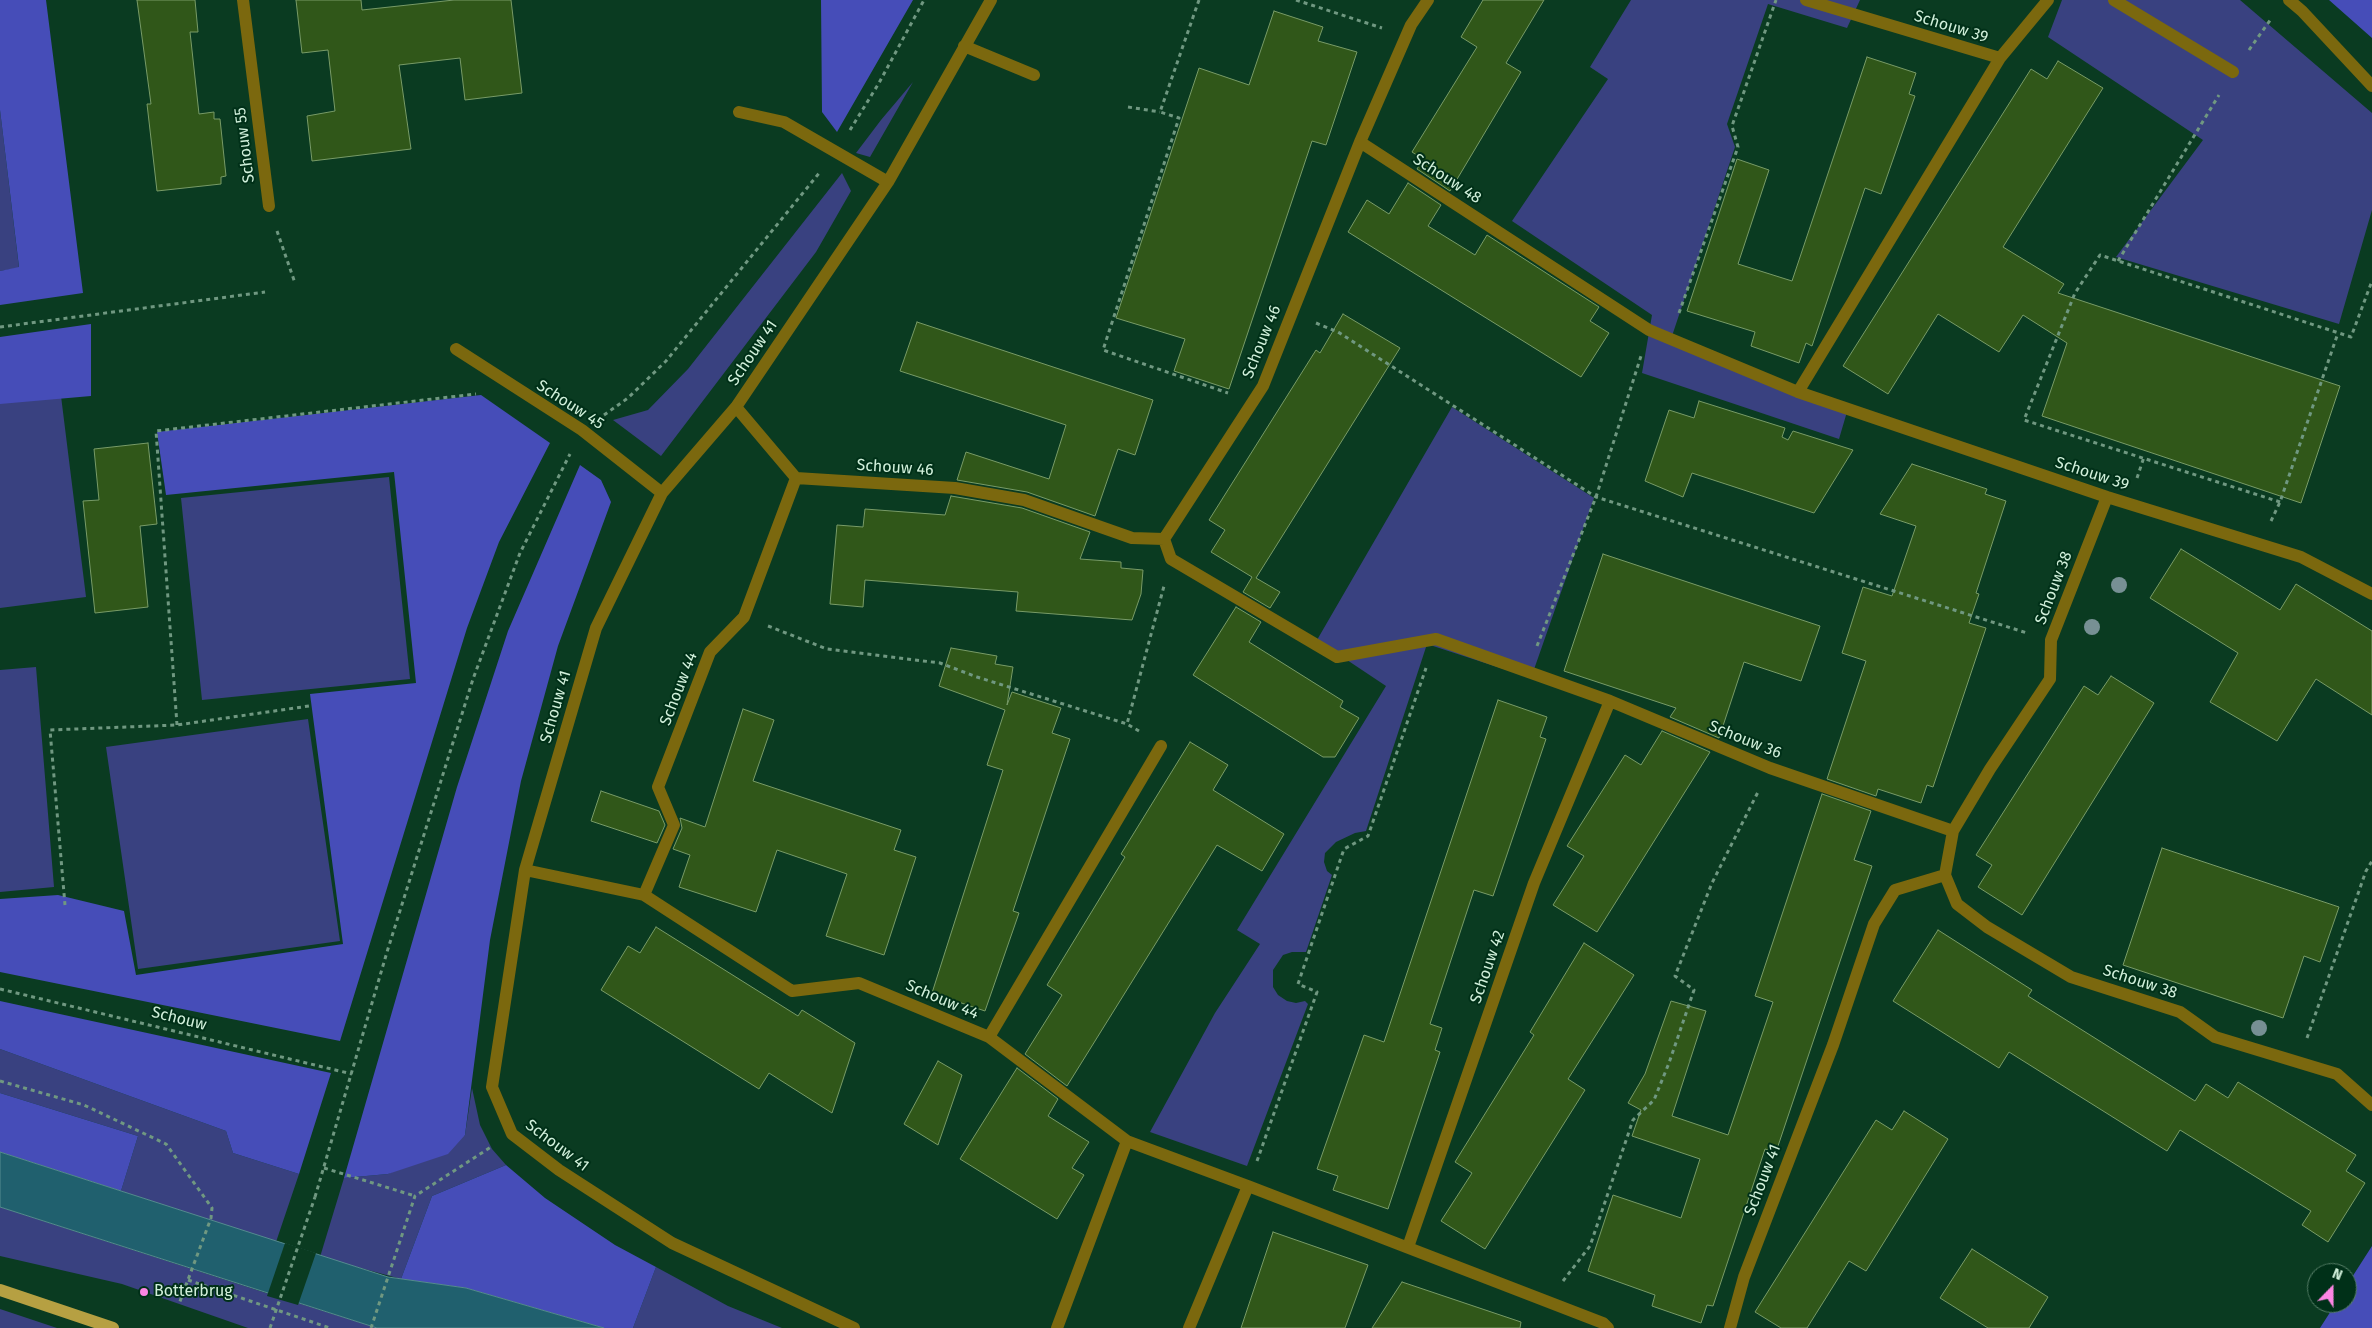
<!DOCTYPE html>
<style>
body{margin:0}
#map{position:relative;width:2372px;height:1328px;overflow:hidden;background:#0a3b21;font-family:"Fira Sans",sans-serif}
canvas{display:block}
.north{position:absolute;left:2307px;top:1263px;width:50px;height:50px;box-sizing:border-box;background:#003018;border:1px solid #547d66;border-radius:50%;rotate:22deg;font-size:14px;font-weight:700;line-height:20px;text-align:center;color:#d1f0db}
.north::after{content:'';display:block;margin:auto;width:18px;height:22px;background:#fc86e3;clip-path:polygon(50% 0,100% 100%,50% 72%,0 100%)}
</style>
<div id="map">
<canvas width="2372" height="1328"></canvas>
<div class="north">N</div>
</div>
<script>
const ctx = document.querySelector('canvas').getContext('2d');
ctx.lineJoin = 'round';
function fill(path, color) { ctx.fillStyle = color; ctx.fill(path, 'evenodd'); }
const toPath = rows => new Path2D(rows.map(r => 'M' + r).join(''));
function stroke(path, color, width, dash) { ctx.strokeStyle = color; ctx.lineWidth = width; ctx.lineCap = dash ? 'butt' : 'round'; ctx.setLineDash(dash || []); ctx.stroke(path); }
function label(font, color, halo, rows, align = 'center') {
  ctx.font = font + ' "Fira Sans",sans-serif'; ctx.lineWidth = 4; ctx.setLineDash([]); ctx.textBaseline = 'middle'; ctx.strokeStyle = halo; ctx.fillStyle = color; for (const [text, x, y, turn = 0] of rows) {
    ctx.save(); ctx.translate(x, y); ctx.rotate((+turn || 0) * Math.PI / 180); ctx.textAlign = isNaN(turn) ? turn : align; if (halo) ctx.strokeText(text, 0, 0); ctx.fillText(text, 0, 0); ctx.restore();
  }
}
fill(toPath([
 [1631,0,1860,0,1847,28,1768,4,1727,124,1735,147,1670,342,1849,405,1839,439,1642,373,1652,315,1512,221,1608,79,1590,67],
 [2062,0,2240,0,2372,113,2372,210,2339,324,2116,257,2203,140,2048,37],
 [913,82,870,157,856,153,881,120],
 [0,110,19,268,0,271],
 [842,173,851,191,816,252,661,456,613,420,648,410,688,369],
 [61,396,86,597,0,608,0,403],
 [1452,407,1594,498,1531,678,1427,644,1366,831,1355,833,1336,842,1325,853,1324,862,1327,871,1332,875,1306,952,1292,952,1283,955,1273,970,1273,987,1278,995,1287,1001,1296,1003,1305,1001,1308,1004,1247,1166,1150,1132,1215,1013,1260,944,1237,930,1386,686,1317,640],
 [389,477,410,679,202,700,181,498],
 [36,667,54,887,0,892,0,670],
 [308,719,340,941,138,969,106,747],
 [0,1049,226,1131,233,1153,299,1174,276,1242,121,1191,138,1136,0,1093],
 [472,1088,480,1125,492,1149,506,1165,432,1196,401,1279,320,1257,344,1178,388,1174,465,1135],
 [0,1207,260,1291,377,1328,248,1328,122,1284,0,1256],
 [656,1267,728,1306,782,1328,633,1328],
 [0,1309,57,1328,0,1328]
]), '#394180');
fill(toPath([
 [0,0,46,0,83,293,0,305,0,271,19,267,0,110],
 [821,0,913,0,837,132,822,112],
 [2329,0,2372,0,2372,38],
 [91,324,91,396,0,404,0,337],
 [481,395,550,443,499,542,467,628,340,1041,0,972,0,899,58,895,124,911,136,975,343,944,310,694,416,683,394,472,166,495,157,432],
 [580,465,601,480,611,502,558,646,521,781,490,940,465,1135,448,1154,388,1174,344,1178,457,787,508,631],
 [0,1001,331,1073,299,1174,233,1153,226,1131,0,1049],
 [0,1093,138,1136,121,1191,0,1152],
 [506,1165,545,1198,615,1245,656,1267,633,1328,604,1328,466,1288,401,1279,432,1196],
 [2372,1246,2372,1328,2320,1328,2336,1303,2347,1303,2347,1285]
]), '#464db8');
const water = toPath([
 [0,1152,388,1277,466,1288,604,1328,377,1328,0,1207,0,1152]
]);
fill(water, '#20606e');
stroke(water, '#558b8f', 1);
fill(toPath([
 [285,1243,316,1253,298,1305,267,1296]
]), '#0a3b21');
const building = toPath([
 [137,0,195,0,198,32,190,32,199,114,214,112,214,119,220,119,226,176,221,177,221,184,157,191,147,104,151,104,137,0],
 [296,0,361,0,362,10,454,0,511,0,522,93,465,100,460,58,399,65,411,149,312,161,307,116,335,111,328,50,302,53,296,0],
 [1483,0,1544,0,1506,63,1521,72,1450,191,1417,169,1423,159,1412,152,1477,47,1461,37,1483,0],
 [1274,11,1323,27,1318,41,1357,52,1326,145,1312,141,1229,389,1174,371,1185,339,1116,318,1199,68,1249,85,1274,11],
 [1867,57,1916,73,1909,94,1915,96,1881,194,1865,188,1812,346,1806,343,1799,363,1751,346,1755,332,1687,311,1737,159,1769,170,1738,264,1792,281,1867,57],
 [2058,61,2103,88,2003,247,2064,284,2058,293,2340,386,2301,503,2042,416,2067,343,2023,315,1999,352,1938,314,1888,394,1843,366,2031,69,2047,79,2058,61],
 [1408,183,1441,205,1428,226,1475,255,1487,235,1599,307,1590,321,1609,333,1581,377,1348,232,1367,200,1389,214,1408,183],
 [1343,314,1400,348,1256,578,1280,592,1270,608,1243,592,1252,577,1211,552,1225,530,1209,520,1316,350,1320,353,1343,314],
 [917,322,1153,400,1135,455,1118,449,1095,516,1027,492,957,480,966,452,1049,479,1066,425,900,371,917,322],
 [1699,401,1785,428,1782,437,1788,440,1793,431,1853,450,1814,513,1692,473,1683,497,1645,481,1669,410,1694,418,1699,401],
 [148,443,157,524,140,526,148,607,95,613,83,501,99,500,94,449,148,443],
 [1912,464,1987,489,1985,494,2006,501,1976,593,1979,594,1969,623,1986,628,1933,787,1927,785,1921,803,1878,789,1876,796,1827,779,1866,661,1842,653,1863,587,1892,596,1916,526,1880,514,1912,464],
 [951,496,1022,508,1090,532,1080,559,1121,562,1121,568,1143,570,1141,594,1132,620,1016,611,1018,592,865,580,863,607,830,604,837,525,863,527,865,509,945,515,951,496],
 [2181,549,2280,610,2296,584,2372,631,2372,715,2316,679,2277,741,2210,702,2238,653,2150,598,2181,549],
 [1603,554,1820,626,1801,681,1744,662,1719,738,1670,717,1676,708,1564,671,1603,554],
 [1236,607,1261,622,1249,642,1343,701,1340,707,1359,718,1335,757,1323,757,1193,675,1236,607],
 [951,648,997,656,995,664,1013,667,1007,705,1012,692,1061,708,1052,733,1070,739,1013,911,1019,913,985,1011,932,993,1003,770,987,765,1005,710,939,686,951,648],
 [2111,676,2154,703,2022,915,1978,887,1992,865,1976,855,2084,686,2098,695,2111,676],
 [1498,700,1547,717,1540,737,1546,739,1493,896,1474,890,1430,1024,1442,1028,1435,1050,1440,1052,1388,1209,1333,1190,1338,1176,1317,1169,1364,1035,1384,1042,1498,700],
 [743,709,774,720,753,781,901,830,894,850,916,857,884,955,826,936,847,874,777,850,756,912,679,887,690,855,673,849,682,828,680,818,705,827,743,709],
 [1662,731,1710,752,1597,932,1553,905,1584,856,1567,846,1625,755,1641,765,1662,731],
 [1190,742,1228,765,1213,790,1284,834,1262,871,1217,845,1067,1086,1025,1054,1062,995,1047,985,1125,857,1121,854,1190,742],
 [601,791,659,811,665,825,657,843,591,821,601,791],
 [1822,794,1871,811,1854,860,1872,866,1776,1152,1765,1149,1713,1306,1707,1305,1701,1323,1652,1306,1655,1295,1588,1271,1613,1195,1681,1218,1700,1159,1632,1136,1641,1110,1628,1103,1645,1074,1671,1001,1706,1011,1672,1116,1728,1135,1773,1002,1755,996,1822,794],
 [2162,848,2339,907,2320,962,2304,956,2283,1018,2123,965,2162,848],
 [656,927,798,1016,802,1010,855,1043,832,1113,769,1073,759,1089,601,990,628,946,640,953,656,927],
 [1938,930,2032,990,2028,996,2195,1101,2206,1084,2228,1098,2238,1082,2356,1155,2346,1171,2365,1183,2328,1242,2302,1225,2311,1211,2180,1130,2167,1151,2009,1052,1999,1068,1893,1001,1938,930],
 [1584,943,1634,975,1568,1079,1585,1090,1485,1249,1441,1221,1472,1173,1455,1162,1534,1035,1530,1032,1584,943],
 [938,1061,962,1075,938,1145,904,1124,938,1061],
 [1017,1068,1058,1099,1048,1116,1089,1142,1072,1168,1084,1175,1057,1219,960,1159,1017,1068],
 [1904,1111,1948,1139,1866,1271,1849,1261,1807,1328,1781,1328,1755,1312,1876,1120,1892,1130,1904,1111],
 [1273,1232,1368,1265,1345,1328,1241,1328,1273,1232],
 [1972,1249,2048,1297,2029,1328,1988,1328,1940,1298,1972,1249],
 [1402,1282,1521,1322,1520,1328,1372,1328,1402,1282]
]);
fill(building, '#305719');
stroke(building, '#789b67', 1);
stroke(toPath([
 [1199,0,1160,112,1179,118,1103,350,1228,393],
 [1296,0,1382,28],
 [2249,50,2271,19],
 [1128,107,1160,112],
 [850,130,879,83,924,0],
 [277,231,295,283],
 [2118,261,2219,95],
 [1679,313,1738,147,1732,126,1776,0],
 [1316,323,1338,332,1596,497,2027,633],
 [0,327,265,292],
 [604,415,628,398,666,361,820,172],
 [2137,478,2144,457],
 [2280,502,2024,420,2075,293,2100,255,2351,337,2372,281],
 [2271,521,2280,502,2338,333],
 [768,626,827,649,940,663,977,677,1127,724],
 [1537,646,1596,497,1641,356],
 [177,725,156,431,476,394],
 [1139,731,1127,724,1164,586],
 [65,905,50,730,177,725,309,706],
 [0,989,352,1074],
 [2307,1038,2366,871,2372,861],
 [0,1081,84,1105,166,1144,212,1208,211,1218,179,1304],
 [1257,1161,1317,992,1298,984,1344,849,1368,836,1426,668],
 [324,1168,415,1196],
 [315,1197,387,952,473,679,520,553,570,454],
 [188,1280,330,1328],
 [1563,1281,1590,1246,1633,1120,1654,1100,1669,1063,1694,990,1675,976,1712,883,1758,792],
 [371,1328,415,1196,491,1147]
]), '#709881', 3, [4, 4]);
stroke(toPath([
 [243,0,269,206],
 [2114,0,2233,72],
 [2289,0,2302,11,2372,86],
 [964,46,1034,75],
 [2000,58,2048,0],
 [739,112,784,122,888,182],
 [1360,142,1649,330,1798,392,2107,497,2301,557,2372,594],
 [456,349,582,430,662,493],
 [1798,392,2000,58,1806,0],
 [796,478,955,488,1024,500,1132,538,1164,539,1263,386,1360,142,1411,25,1428,0],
 [2107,497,2051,640,2050,679,1990,769,1953,831,1945,875,1957,904,1987,927,2071,977,2180,1012,2215,1037,2337,1074,2372,1105],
 [1164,539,1171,559,1337,657,1436,639,1610,701,1770,768,1953,831],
 [525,870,644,895,674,825,658,787,710,652,744,617,796,478,736,407],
 [644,895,792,991,859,983,989,1037,1127,1141],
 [989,1037,1161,746],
 [1248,1186,1603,1323,1608,1328],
 [1408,1247,1534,883,1610,701],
 [854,1328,672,1243,559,1170,512,1134,492,1087,525,870,596,628,662,493,736,407,888,182,991,0],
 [1057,1328,1127,1141,1248,1186,1189,1328],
 [1730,1328,1744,1277,1833,1045,1874,924,1895,890,1945,875]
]), '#7b680e', 12);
stroke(toPath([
 [0,1290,113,1328]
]), '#b6a042', 12);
stroke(toPath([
 [270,1328,315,1197]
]), '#709881', 3, [4, 4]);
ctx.fillStyle = '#779094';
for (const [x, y] of [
 [2119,585],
 [2092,627],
 [2259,1028]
]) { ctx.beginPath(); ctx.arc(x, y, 8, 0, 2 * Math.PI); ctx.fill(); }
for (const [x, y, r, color] of [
 [144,1292,5,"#fc86e3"]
]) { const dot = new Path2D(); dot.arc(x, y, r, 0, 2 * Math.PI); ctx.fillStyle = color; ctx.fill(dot); stroke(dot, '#003018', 2); }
label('16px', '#d1f0db', '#003018', [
 ["Schouw 39",1951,27,17],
 ["Schouw 55",245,145,-97],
 ["Schouw 48",1447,179,33],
 ["Schouw 46",1262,342,-68],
 ["Schouw 41",753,353,-56],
 ["Schouw 45",570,405,33],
 ["Schouw 46",895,468,4],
 ["Schouw 39",2092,474,18],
 ["Schouw 38",2054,588,-69],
 ["Schouw 44",679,689,-69],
 ["Schouw 41",556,707,-74],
 ["Schouw 36",1745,740,22],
 ["Schouw 42",1488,967,-71],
 ["Schouw 38",2140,982,18],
 ["Schouw 44",942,1000,23],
 ["Schouw",179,1019,14],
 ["Schouw 41",557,1146,37],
 ["Schouw 41",1763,1180,-69]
]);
label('16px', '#d1f0db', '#003018', [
 ["Botterbrug",154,1292]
], 'left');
</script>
